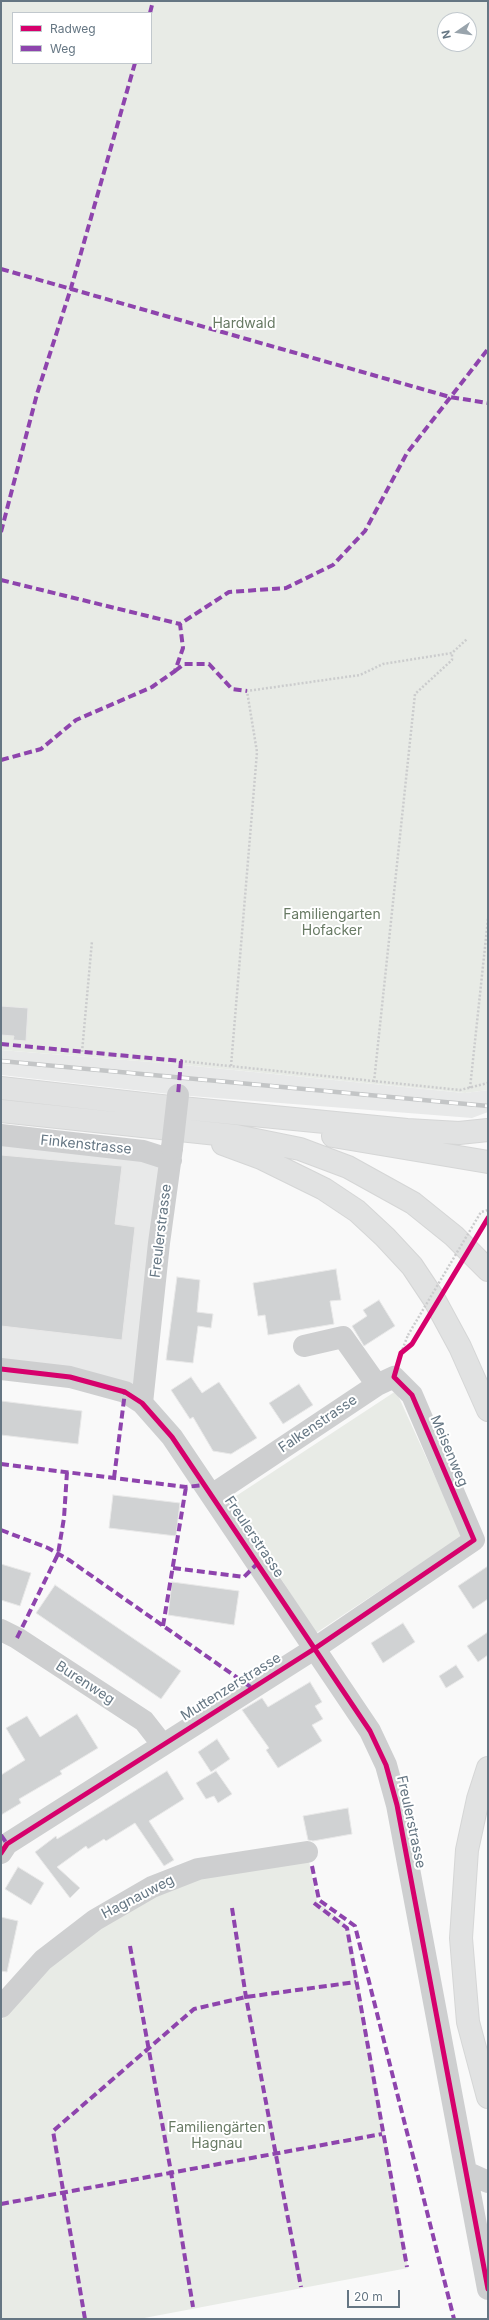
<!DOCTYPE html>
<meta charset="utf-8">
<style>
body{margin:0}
#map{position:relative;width:489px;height:2320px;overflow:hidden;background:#f9f9f9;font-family:Inter,sans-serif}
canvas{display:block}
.frame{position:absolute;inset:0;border:2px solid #657683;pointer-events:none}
.legend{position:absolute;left:12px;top:12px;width:140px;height:52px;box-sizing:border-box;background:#fff;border:1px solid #c1c8cd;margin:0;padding:5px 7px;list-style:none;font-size:12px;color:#657683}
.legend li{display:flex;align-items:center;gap:8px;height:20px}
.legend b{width:20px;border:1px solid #c1c8cd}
.north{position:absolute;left:437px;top:12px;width:40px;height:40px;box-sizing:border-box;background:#fff;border:1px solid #c1c8cd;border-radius:50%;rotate:257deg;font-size:11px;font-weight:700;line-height:16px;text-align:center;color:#657683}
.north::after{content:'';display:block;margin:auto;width:14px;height:18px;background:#99a4ac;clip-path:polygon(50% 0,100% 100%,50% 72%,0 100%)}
.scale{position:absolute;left:347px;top:2290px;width:53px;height:18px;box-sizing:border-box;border:2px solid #657683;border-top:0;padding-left:5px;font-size:12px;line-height:14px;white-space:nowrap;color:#657683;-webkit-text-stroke:3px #fff;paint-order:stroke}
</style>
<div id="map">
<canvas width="489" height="2320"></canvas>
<div class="frame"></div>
<ul class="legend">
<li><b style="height:5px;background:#d6006c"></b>Radweg</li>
<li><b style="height:5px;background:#8e44ad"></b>Weg</li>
</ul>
<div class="north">N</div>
<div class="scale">20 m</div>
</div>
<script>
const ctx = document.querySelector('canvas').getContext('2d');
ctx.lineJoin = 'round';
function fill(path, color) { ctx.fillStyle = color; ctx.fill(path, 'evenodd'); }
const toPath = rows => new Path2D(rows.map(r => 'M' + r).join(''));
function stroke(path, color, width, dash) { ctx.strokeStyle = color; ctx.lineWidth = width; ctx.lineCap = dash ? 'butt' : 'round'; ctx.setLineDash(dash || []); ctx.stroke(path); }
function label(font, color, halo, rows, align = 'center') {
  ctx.font = font + ' Inter,sans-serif'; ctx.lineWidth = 4; ctx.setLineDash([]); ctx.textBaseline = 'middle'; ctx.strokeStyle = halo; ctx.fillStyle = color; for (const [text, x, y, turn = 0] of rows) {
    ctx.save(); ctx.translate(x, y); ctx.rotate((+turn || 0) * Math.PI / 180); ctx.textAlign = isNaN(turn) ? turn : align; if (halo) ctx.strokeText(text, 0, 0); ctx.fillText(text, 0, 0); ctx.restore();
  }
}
fill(toPath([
 [1,1050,164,1063,464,1093,488,1090,488,1112,472,1118,178,1095,1,1075],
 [1,1128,172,1148,142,1403,1,1369]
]), '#e8e9e9');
fill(toPath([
 [1,1,488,1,488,1090,465,1093,164,1063,1,1050],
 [13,13,151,13,151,63,13,63],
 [445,20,469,20,469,44,445,44],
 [396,1391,462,1536,316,1633,230,1500],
 [308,1856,317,1901,349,1927,408,2268,139,2319,1,2319,1,2021,20,1995,62,1956,119,1913,190,1879]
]), '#e8ebe6');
const building = toPath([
 [1,1006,28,1008,26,1041,13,1040,14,1036,1,1035,1,1006],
 [1,1155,122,1166,115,1224,135,1227,122,1340,1,1326,1,1155],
 [336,1269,341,1300,330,1301,334,1324,268,1335,265,1315,258,1316,253,1283,336,1269],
 [177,1277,200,1280,197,1312,213,1314,211,1328,198,1326,193,1363,166,1360,177,1277],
 [379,1300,395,1326,364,1346,352,1326,367,1316,363,1310,379,1300],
 [191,1377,202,1393,219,1382,257,1438,231,1454,213,1451,193,1417,190,1419,171,1390,191,1377],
 [299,1384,313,1405,283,1424,269,1403,299,1384],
 [1,1401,82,1411,78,1444,1,1435,1,1401],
 [113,1495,180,1503,176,1536,109,1528,113,1495],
 [1,1564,31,1573,20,1606,1,1600,1,1564],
 [488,1566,488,1599,473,1609,458,1586,488,1566],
 [172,1582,239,1591,234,1625,168,1615,172,1582],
 [55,1585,181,1671,161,1699,36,1613,55,1585],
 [403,1623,415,1642,383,1663,371,1643,403,1623],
 [488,1632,488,1655,478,1662,467,1646,488,1632],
 [456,1665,464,1677,446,1688,439,1676,456,1665],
 [310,1682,322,1702,315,1706,323,1719,312,1725,322,1741,278,1768,266,1750,269,1748,242,1710,262,1698,268,1707,310,1682],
 [77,1714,98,1748,60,1771,62,1774,19,1799,21,1803,1,1815,1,1775,25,1760,6,1728,27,1716,40,1737,77,1714],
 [217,1739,230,1759,211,1772,198,1752,217,1739],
 [167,1771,184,1799,149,1821,174,1860,164,1866,135,1823,106,1841,104,1839,88,1849,86,1846,57,1867,80,1888,70,1898,35,1852,56,1836,57,1839,167,1771],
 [216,1771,232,1794,218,1803,214,1796,206,1799,196,1783,216,1771],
 [348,1808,352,1834,313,1841,308,1840,303,1816,348,1808],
 [18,1867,44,1883,31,1905,5,1889,18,1867],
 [1,1917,18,1921,7,1972,1,1971,1,1917]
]);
fill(building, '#d0d2d3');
stroke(building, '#e8e8e8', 1);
const highway = toPath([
 [1,1088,161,1106,407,1130,459,1133,488,1130],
 [1,1111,236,1136,300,1149,348,1167,413,1203,454,1236,488,1270],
 [333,1136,488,1162],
 [223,1144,261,1158,324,1189,357,1211,385,1237,412,1266,434,1299,460,1347,488,1410],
 [488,1768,478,1799,467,1850,461,1938,468,2022,488,2097]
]);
stroke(highway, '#d5d6d6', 24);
stroke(toPath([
 [82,1052,92,941],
 [181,1061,460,1090,488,1083],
 [231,1066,257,752,247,691,360,675,383,664,452,653,467,639],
 [374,1082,415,694,452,660,452,653],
 [470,1088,488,919],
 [401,1353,408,1335]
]), '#cbcccd', 2.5, [2, 2]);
stroke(toPath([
 [1,1135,143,1151,171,1160],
 [304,1346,343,1337,377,1385],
 [1,1369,70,1377,125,1392,142,1403,172,1437,370,1731,386,1765,397,1805,488,2289],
 [142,1403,159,1243,172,1148],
 [1,1630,17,1638,144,1721,162,1744],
 [1,1853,7,1844,314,1649,474,1540,412,1395,394,1377,377,1385,212,1495],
 [1,2007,43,1960,95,1920,152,1887,198,1869,307,1852],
 [466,2172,488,2182]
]), '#cecfd0', 22);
stroke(highway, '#e1e2e2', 22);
const rail = toPath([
 [1,1061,488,1106]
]);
stroke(rail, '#c3c5c6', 4.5);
stroke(rail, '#fff', 3, [9]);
stroke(toPath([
 [408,1335,481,1212,488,1210]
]), '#cbcccd', 2.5, [2, 2]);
stroke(toPath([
 [172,1148,178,1095]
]), '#cecfd0', 22);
stroke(toPath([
 [150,13,153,1],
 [1,269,450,397,488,403],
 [1,532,37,394,71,288,135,63],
 [1,580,180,624],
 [175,671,184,664,209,664,232,689,247,691],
 [1,760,41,749,76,720,152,687,175,671,183,648,180,624,229,592,286,588,333,565,365,531,407,453,488,349],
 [1,1044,181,1061,178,1095],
 [1,1464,186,1487,204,1485],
 [114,1478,125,1392],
 [1,1530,48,1548,69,1560,252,1688],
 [173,1568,244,1577,257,1564],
 [163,1626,186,1487],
 [17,1638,58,1554,64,1518,67,1472],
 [1,1835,7,1844],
 [312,1866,319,1900,355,1926,454,2319],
 [314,1903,347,1928,407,2267],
 [232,1908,246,1997,301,2287],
 [130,1946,171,2172,193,2307],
 [1,2204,382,2134],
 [85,2319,53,2131,194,2009,246,1997,356,1982]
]), '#8e44ad', 4, [8, 4]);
stroke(toPath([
 [1,1369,70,1377,125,1392,142,1403,172,1437,370,1731,386,1765,397,1805,488,2289],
 [1,1853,7,1844,314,1649,474,1540,412,1395,394,1377,401,1353,412,1344,488,1218]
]), '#d6006c', 5);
label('14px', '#687a64', '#fff', [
 ["Hardwald",244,324],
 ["Familiengarten",332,915],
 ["Hofacker",332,931],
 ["Familiengärten",217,2128],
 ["Hagnau",217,2144]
]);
label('14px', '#657683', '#fff', [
 ["Finkenstrasse",86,1145,6],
 ["Freulerstrasse",161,1231,-83],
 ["Falkenstrasse",318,1424,-34],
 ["Meisenweg",449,1451,67],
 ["Freulerstrasse",254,1537,56],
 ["Burenweg",85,1683,33],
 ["Muttenzerstrasse",231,1687,-32],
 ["Freulerstrasse",411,1822,78],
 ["Hagnauweg",138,1897,-27]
]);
</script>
